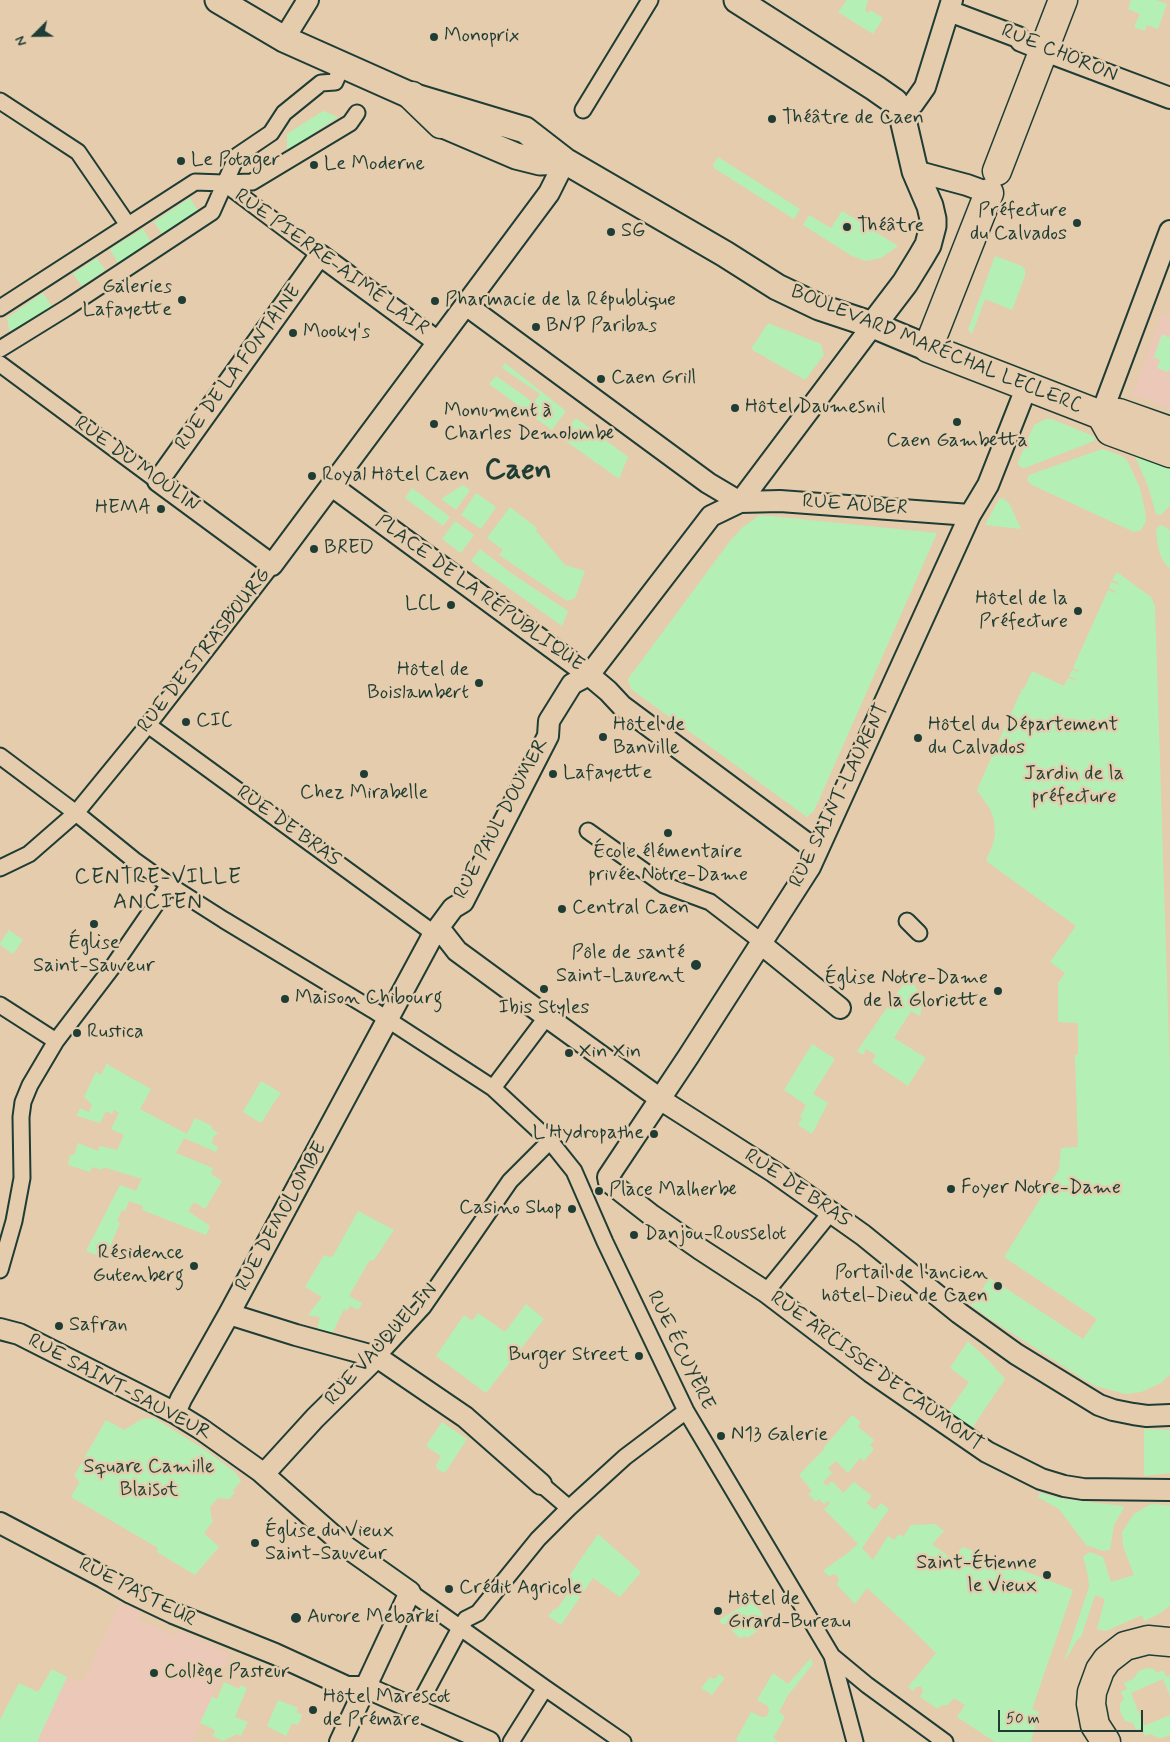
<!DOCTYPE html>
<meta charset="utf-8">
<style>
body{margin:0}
#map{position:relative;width:1170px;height:1742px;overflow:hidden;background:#e5ccad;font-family:Mynerve,sans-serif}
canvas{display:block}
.north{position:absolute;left:10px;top:10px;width:50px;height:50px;-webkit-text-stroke:4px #e5ccad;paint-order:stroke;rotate:247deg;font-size:14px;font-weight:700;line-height:20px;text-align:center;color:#1f3d34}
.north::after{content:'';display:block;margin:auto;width:18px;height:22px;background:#1f3d34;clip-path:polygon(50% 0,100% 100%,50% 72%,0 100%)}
.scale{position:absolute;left:998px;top:1710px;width:145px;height:22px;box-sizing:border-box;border:2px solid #1f3d34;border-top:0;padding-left:6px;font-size:15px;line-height:18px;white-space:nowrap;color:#1f3d34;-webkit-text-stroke:4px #e5ccad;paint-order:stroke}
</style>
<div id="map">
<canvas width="1170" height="1742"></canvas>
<div class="north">N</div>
<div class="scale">50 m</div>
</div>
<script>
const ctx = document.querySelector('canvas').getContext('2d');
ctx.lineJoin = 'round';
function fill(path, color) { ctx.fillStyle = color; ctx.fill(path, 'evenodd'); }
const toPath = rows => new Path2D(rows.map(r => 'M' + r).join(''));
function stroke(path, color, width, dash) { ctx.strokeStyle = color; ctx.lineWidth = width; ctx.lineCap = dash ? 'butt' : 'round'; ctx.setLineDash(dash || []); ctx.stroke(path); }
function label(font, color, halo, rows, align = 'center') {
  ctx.font = font + ' Mynerve,sans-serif'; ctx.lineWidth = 5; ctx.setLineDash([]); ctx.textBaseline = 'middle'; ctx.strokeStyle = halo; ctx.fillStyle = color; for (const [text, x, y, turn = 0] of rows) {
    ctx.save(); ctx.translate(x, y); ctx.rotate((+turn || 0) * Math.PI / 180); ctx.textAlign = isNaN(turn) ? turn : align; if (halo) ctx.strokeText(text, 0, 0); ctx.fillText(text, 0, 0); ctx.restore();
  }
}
fill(toPath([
 [1162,315,1170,317,1170,408,1132,395],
 [120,1603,140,1612,138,1619,156,1627,176,1636,179,1630,229,1654,212,1697,192,1742,10,1742,31,1703,52,1669,82,1684]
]), '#ebc8b8');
fill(toPath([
 [847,0,868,0,865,11,868,13,870,10,883,18,873,34,838,12],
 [1131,0,1156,0,1167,4,1158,29,1147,25,1145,31,1134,27,1140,14,1128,9],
 [323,111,338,117,287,151,287,134],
 [718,157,800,209,794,219,714,168,713,165],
 [190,198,198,211,162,234,154,222],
 [842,211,898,246,881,258,866,261,852,256,803,225,809,215,831,228],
 [143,229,151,242,118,263,110,249],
 [995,256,1022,266,1025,270,1025,276,1012,310,985,299,972,334,968,330],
 [97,258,105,270,82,286,73,274],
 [43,293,52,307,10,335,7,318],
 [768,323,821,344,824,355,805,380,751,349],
 [1162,334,1170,338,1170,368,1168,372,1157,368,1160,360,1154,357],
 [505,363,566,411,552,430,489,384,496,376,534,403,540,394,502,368],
 [576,418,628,457,619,479,560,437],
 [1046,419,1052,419,1093,436,1095,438,1094,441,1025,468,1020,467,1018,462,1034,425],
 [1102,449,1120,455,1126,459,1130,466,1140,488,1145,511,1146,521,1141,530,1134,532,1032,485,1027,480,1029,475],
 [1134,454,1170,463,1170,505,1161,515,1156,514,1155,511,1148,486],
 [463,485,470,490,456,510,441,499],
 [412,488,450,517,443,526,405,498],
 [476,493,496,507,481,529,461,515],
 [1002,498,1009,503,1021,529,985,525,999,499],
 [510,507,537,528,536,531,565,565,585,571,575,598,567,601,499,555,503,550,487,538],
 [760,515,937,533,814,811,807,817,631,689,628,679,730,541,743,527],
 [455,521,474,535,461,553,442,539],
 [1160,525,1164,526,1170,531,1170,568,1165,564,1160,554,1158,546,1156,530],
 [480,549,511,573,568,611,562,626,471,561],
 [1117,572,1151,597,1155,606,1170,1075,1170,1374,1161,1383,1141,1392,1125,1394,1093,1385,990,1319,971,1305,990,1278,1083,1339,1097,1319,1004,1257,1059,1169,1061,1148,1078,1147,1075,1055,1078,1054,1078,1023,1058,1022,1058,983,1065,973,1050,962,1076,926,986,861,993,844,995,835,994,820,990,809,977,790,1022,689,1024,689,1032,671,1064,686,1068,678,1075,680,1076,679,1069,676,1072,670,1079,672,1079,671,1073,668,1108,590,1115,593,1116,592,1109,588,1111,582,1119,585,1119,583,1112,580],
 [9,930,23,940,13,954,0,945,0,943],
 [907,977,912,981,919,993,921,999,921,1012,920,1016,911,1011,894,1038,926,1058,908,1086,872,1062,876,1055,866,1049,863,1055,857,1051,905,982,904,981],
 [812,1044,835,1059,813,1094,828,1103,812,1134,798,1125,802,1119,800,1117,806,1105,784,1090],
 [107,1063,110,1066,151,1089,140,1109,187,1134,195,1118,212,1126,211,1128,218,1133,212,1138,214,1140,211,1143,218,1147,216,1152,184,1138,176,1153,213,1168,211,1174,222,1181,205,1209,194,1202,188,1211,210,1226,206,1235,142,1210,143,1206,129,1201,125,1211,122,1210,117,1221,120,1223,105,1258,86,1251,120,1185,136,1191,142,1179,103,1167,102,1170,92,1167,90,1172,68,1165,70,1155,74,1155,78,1143,98,1151,100,1146,117,1150,124,1135,111,1129,119,1113,114,1110,112,1114,106,1111,100,1123,77,1116,80,1108,89,1112,92,1105,84,1097,96,1072,101,1075],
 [261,1081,281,1093,275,1101,261,1123,243,1112],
 [358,1211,394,1230,374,1260,369,1261,349,1296,362,1303,358,1310,350,1306,347,1311,344,1309,331,1336,316,1334,320,1317,308,1315,322,1297,305,1287,324,1255,329,1257,333,1256],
 [526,1304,544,1319,486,1393,436,1356,464,1315,472,1321,478,1313,505,1332],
 [968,1341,989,1361,1005,1379,972,1428,948,1412,969,1382,950,1368],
 [852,1415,861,1422,858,1427,874,1440,870,1445,874,1449,864,1461,860,1458,848,1473,836,1461,828,1468,832,1473,823,1482,827,1486,832,1481,843,1493,854,1482,872,1496,866,1503,875,1510,881,1503,889,1509,862,1548,873,1560,888,1536,894,1540,899,1534,903,1537,911,1525,935,1524,944,1531,932,1544,952,1559,963,1547,1073,1590,1032,1709,1039,1712,1031,1742,995,1742,957,1717,965,1705,954,1698,948,1705,942,1705,938,1709,920,1697,923,1692,921,1686,916,1687,913,1691,908,1687,936,1653,902,1620,867,1588,855,1604,837,1585,839,1578,836,1575,832,1574,830,1577,823,1571,843,1556,844,1556,858,1544,824,1509,830,1503,828,1501,824,1504,819,1499,816,1502,808,1494,812,1491,799,1475,825,1448,824,1447],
 [154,1418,205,1450,235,1472,241,1481,233,1490,235,1492,230,1499,218,1498,210,1507,212,1520,213,1521,204,1533,219,1547,195,1575,157,1552,158,1548,71,1497,79,1483,78,1479,74,1476,106,1420,124,1430,142,1419],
 [442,1422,467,1439,445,1473,437,1469,436,1465,441,1456,426,1446],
 [1144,1429,1170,1430,1170,1473,1144,1476],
 [1040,1493,1063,1499,1123,1506,1124,1508,1114,1525,1110,1550,1103,1551,1086,1545,1059,1509,1038,1497],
 [1154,1504,1170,1506,1170,1605,1162,1612,1151,1618,1144,1621,1142,1615,1106,1631,1097,1629,1105,1599,1095,1595,1081,1637,1077,1640,1064,1662,1089,1587,1088,1576,1083,1556,1090,1552,1103,1557,1111,1582,1134,1575,1123,1546,1122,1532,1134,1514,1149,1505],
 [598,1534,641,1572,620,1597,593,1578,561,1625,548,1616,554,1609,556,1610,572,1588,565,1582],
 [753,1600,766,1620,759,1624,757,1628,759,1630,747,1638,745,1636,739,1638,726,1623,723,1625,719,1620],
 [811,1658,813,1664,788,1695,779,1712,785,1717,773,1738,779,1742,739,1742,736,1740,751,1712,762,1717,767,1716,769,1711,768,1706,757,1700,773,1673,788,1684],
 [1147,1668,1154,1669,1157,1673,1163,1670,1166,1677,1170,1675,1170,1696,1163,1679,1131,1693,1144,1726,1170,1715,1170,1735,1162,1738,1158,1738,1151,1734,1145,1736,1142,1728,1136,1730,1133,1723,1125,1721,1120,1711,1120,1704,1124,1699,1121,1692,1127,1689,1124,1683,1133,1679,1139,1671],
 [52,1669,67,1677,37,1742,0,1742,0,1720,19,1683,38,1692],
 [719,1674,725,1678,712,1695,701,1688,710,1677,713,1679,715,1679],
 [224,1682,239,1689,241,1685,247,1688,235,1717,248,1722,241,1736,237,1734,223,1741,213,1736,215,1730,200,1723,212,1697,217,1699],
 [278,1700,298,1708,296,1712,302,1715,298,1725,292,1723,286,1736,267,1726]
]), '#b4f0b6');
const pedestrian = toPath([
 [0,101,78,152,128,225],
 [583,110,650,0],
 [224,183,320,255],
 [0,308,195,182,224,183,252,182,350,123,357,113],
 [0,349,68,307,212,212,237,156,271,133,284,113,321,83,335,82,338,75],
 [0,364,158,481],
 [148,725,428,929],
 [0,756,76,813,134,860,169,885,224,920,373,1010,493,1088,550,1141,574,1171,605,1242,686,1411,832,1656,855,1742],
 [588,831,664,885,710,902,762,942],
 [0,868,29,854,76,813,148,725,272,565],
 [907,921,919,933],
 [0,1005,56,1041],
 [493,1088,542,1023],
 [0,1270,14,1221,22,1178,21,1117,23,1102,30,1085,56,1041,114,965,169,885],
 [766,1292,831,1212],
 [377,1357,423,1307,510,1181,550,1141],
 [541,1484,569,1508],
 [410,1592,545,1688,623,1742],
 [832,1656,867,1685,945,1742],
 [416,1710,460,1628,466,1619,478,1613,538,1539,569,1508,625,1457,686,1411],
 [511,1742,545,1688]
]);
const minor = toPath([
 [949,11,1018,37,1021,41,1053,54,1170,98],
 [284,39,308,0],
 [902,115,913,104,925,87,952,0],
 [915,171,967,185,989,193],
 [466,305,708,483,740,502],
 [438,342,320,255,158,481,272,565,549,193,565,161],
 [1027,386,988,485,970,515,810,867,688,1057,608,1177,609,1182,650,1214,700,1249,766,1292,871,1372,987,1452,1041,1479,1064,1486,1083,1489,1170,1490],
 [1101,415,1170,231],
 [332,486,589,675,608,691,622,706,817,851],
 [740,502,780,501,970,515],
 [439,928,457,951,547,1017,666,1103,774,1172,863,1235,959,1313,1016,1354,1099,1405,1113,1410,1133,1414,1147,1416,1170,1415],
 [761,944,840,1008],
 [229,1314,296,1335,377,1357,465,1417,541,1484],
 [0,1329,19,1334,175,1413,201,1429,260,1471,345,1546,410,1592,340,1742],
 [175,1413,181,1399,229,1314,433,935,453,908,463,902,548,736,549,721,572,684,589,675,711,516,740,502,873,325],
 [264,1474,315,1418,377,1357],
 [0,1523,103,1577,131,1593,173,1613,275,1654,347,1687,365,1687,489,1742]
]);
const tertiary = toPath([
 [218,0,284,39,412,96,525,130,565,161,725,254,777,287,819,307,873,325,928,348],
 [737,0,875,88,895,102,902,115,915,171,930,206,933,219,933,226,928,245,921,257,905,283,873,325],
 [441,124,516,156,540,162,565,161]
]);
const secondary = toPath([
 [412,96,441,124],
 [997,171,1063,0],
 [989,193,928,348,1101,415,1119,413,1170,431],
 [1101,415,1110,431,1170,453],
 [1106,1742,1095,1725,1091,1704,1092,1692,1100,1670,1107,1660,1125,1646,1148,1640,1170,1642]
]);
stroke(pedestrian, '#1f3d34', 19);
stroke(minor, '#1f3d34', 24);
stroke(tertiary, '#1f3d34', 29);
stroke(secondary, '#1f3d34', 31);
stroke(pedestrian, '#e5ccad', 15);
stroke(minor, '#e5ccad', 20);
stroke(tertiary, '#e5ccad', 25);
stroke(secondary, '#e5ccad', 28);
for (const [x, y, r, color] of [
 [434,37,5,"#1f3d34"],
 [772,119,5,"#1f3d34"],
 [181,161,5,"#1f3d34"],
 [314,165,5,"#1f3d34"],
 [1077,223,5,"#1f3d34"],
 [847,227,5,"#1f3d34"],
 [611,232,5,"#1f3d34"],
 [182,300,5,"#1f3d34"],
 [435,301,5,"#1f3d34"],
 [536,327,5,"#1f3d34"],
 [293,333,5,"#1f3d34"],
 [601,379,5,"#1f3d34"],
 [735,408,5,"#1f3d34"],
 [957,422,5,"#1f3d34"],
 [434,424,5,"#1f3d34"],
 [312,476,5,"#1f3d34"],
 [161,509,5,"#1f3d34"],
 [314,549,5,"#1f3d34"],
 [451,605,5,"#1f3d34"],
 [1078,611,5,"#1f3d34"],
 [479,683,5,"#1f3d34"],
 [186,722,5,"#1f3d34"],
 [603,737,5,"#1f3d34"],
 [918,738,5,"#1f3d34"],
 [364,774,5,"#1f3d34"],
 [553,774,5,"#1f3d34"],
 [668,833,5,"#1f3d34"],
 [562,909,5,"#1f3d34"],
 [94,924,5,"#1f3d34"],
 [696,965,6,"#1f3d34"],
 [544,989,5,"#1f3d34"],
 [998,991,5,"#1f3d34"],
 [285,999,5,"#1f3d34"],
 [77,1033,5,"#1f3d34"],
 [569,1053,5,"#1f3d34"],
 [654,1134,5,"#1f3d34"],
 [951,1189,5,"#1f3d34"],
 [599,1191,5,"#1f3d34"],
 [572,1209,5,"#1f3d34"],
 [634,1235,5,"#1f3d34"],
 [194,1266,5,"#1f3d34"],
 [998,1286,5,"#1f3d34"],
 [59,1326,5,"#1f3d34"],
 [639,1356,5,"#1f3d34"],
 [721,1436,5,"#1f3d34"],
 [255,1543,5,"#1f3d34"],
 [1047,1575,5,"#1f3d34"],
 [449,1589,5,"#1f3d34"],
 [718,1611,5,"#1f3d34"],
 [296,1618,6,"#1f3d34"],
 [154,1673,5,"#1f3d34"],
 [313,1710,5,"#1f3d34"]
]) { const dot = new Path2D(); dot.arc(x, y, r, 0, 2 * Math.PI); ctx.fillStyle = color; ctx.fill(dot); stroke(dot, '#e5ccad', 2); }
label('20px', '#1f3d34', '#e5ccad', [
 ["Monoprix",444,37],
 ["Théâtre de Caen",782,119],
 ["Le Potager",191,161],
 ["Le Moderne",324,165],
 ["Préfecture",1067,212,"right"],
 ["du Calvados",1067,235,"right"],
 ["Théâtre",857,227],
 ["SG",621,232],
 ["Galeries",172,288,"right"],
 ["Lafayette",172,311,"right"],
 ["Pharmacie de la République",445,301],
 ["BNP Paribas",546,327],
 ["Mooky's",303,333],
 ["Caen Grill",611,379],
 ["Hôtel Daumesnil",745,408],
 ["Monument à",444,412],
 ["Charles Demolombe",444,435],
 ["Caen Gambetta",957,442,"center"],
 ["Royal Hôtel Caen",322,476],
 ["HEMA",151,509,"right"],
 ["BRED",324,549],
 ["Hôtel de la",1068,600,"right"],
 ["Préfecture",1068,623,"right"],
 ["LCL",441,605,"right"],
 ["Hôtel de",469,671,"right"],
 ["Boislambert",469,694,"right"],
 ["CIC",196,722],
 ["Hôtel de",613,726],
 ["Banville",613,749],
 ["Hôtel du Département",928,726],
 ["du Calvados",928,749],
 ["Lafayette",563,774],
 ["Chez Mirabelle",364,794,"center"],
 ["École élémentaire",668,853,"center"],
 ["privée Notre-Dame",668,876,"center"],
 ["Central Caen",572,909],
 ["Église",94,944,"center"],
 ["Saint-Sauveur",94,967,"center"],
 ["Pôle de santé",685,954,"right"],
 ["Saint-Laurent",685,977,"right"],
 ["Église Notre-Dame",988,979,"right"],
 ["de la Gloriette",988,1002,"right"],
 ["Maison Chibourg",295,999],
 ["Ibis Styles",544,1009,"center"],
 ["Rustica",87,1033],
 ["Xin Xin",579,1053],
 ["L'Hydropathe",644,1134,"right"],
 ["Foyer Notre-Dame",961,1189],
 ["Place Malherbe",609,1191],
 ["Casino Shop",562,1209,"right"],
 ["Danjou-Rousselot",644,1235],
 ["Résidence",184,1254,"right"],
 ["Gutenberg",184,1277,"right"],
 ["Portail de l'ancien",988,1274,"right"],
 ["hôtel-Dieu de Caen",988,1297,"right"],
 ["Safran",69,1326],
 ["Burger Street",629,1356,"right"],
 ["N13 Galerie",731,1436],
 ["Église du Vieux",265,1532],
 ["Saint-Sauveur",265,1555],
 ["Saint-Étienne",1037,1564,"right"],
 ["le Vieux",1037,1587,"right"],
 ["Crédit Agricole",459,1589],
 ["Hôtel de",728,1600],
 ["Girard-Bureau",728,1623],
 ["Aurore Mebarki",307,1618],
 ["Collège Pasteur",164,1673],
 ["Hôtel Marescot",323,1698],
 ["de Prémare",323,1721]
], 'left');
label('20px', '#1f3d34', '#e5ccad', [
 ["RUE CHORON",1059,54,22],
 ["RUE PIERRE-AIMÉ LAIR",331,263,36],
 ["BOULEVARD MARÉCHAL LECLERC",936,350,22],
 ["RUE DE LA FONTAINE",239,368,-54],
 ["RUE DU MOULIN",136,465,36],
 ["RUE AUBER",855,506,4],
 ["PLACE DE LA RÉPUBLIQUE",479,594,36],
 ["RUE DE STRASBOURG",205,651,-52],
 ["RUE SAINT-LAURENT",840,796,-64],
 ["RUE PAUL DOUMER",502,819,-62],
 ["RUE DE BRAS",288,827,36],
 ["RUE DE BRAS",797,1189,34],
 ["RUE DEMOLOMBE",282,1217,-61],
 ["RUE VAUQUELIN",382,1345,-48],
 ["RUE ÉCUYÈRE",680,1351,64],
 ["RUE ARCISSE DE CAUMONT",876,1372,36],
 ["RUE SAINT-SAUVEUR",119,1388,28],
 ["RUE PASTEUR",137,1593,27]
]);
label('20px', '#26463a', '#e5ccad', [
 ["Jardin de la",1074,775],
 ["préfecture",1074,798],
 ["Square Camille",149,1468],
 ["Blaisot",149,1491]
]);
ctx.letterSpacing = '1px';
label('22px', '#1f3d34', '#e5ccad', [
 ["CENTRE-VILLE",158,878],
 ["ANCIEN",158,903]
]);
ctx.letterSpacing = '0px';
label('bold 30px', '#1f3d34', '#e5ccad', [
 ["Caen",518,472]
]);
</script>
